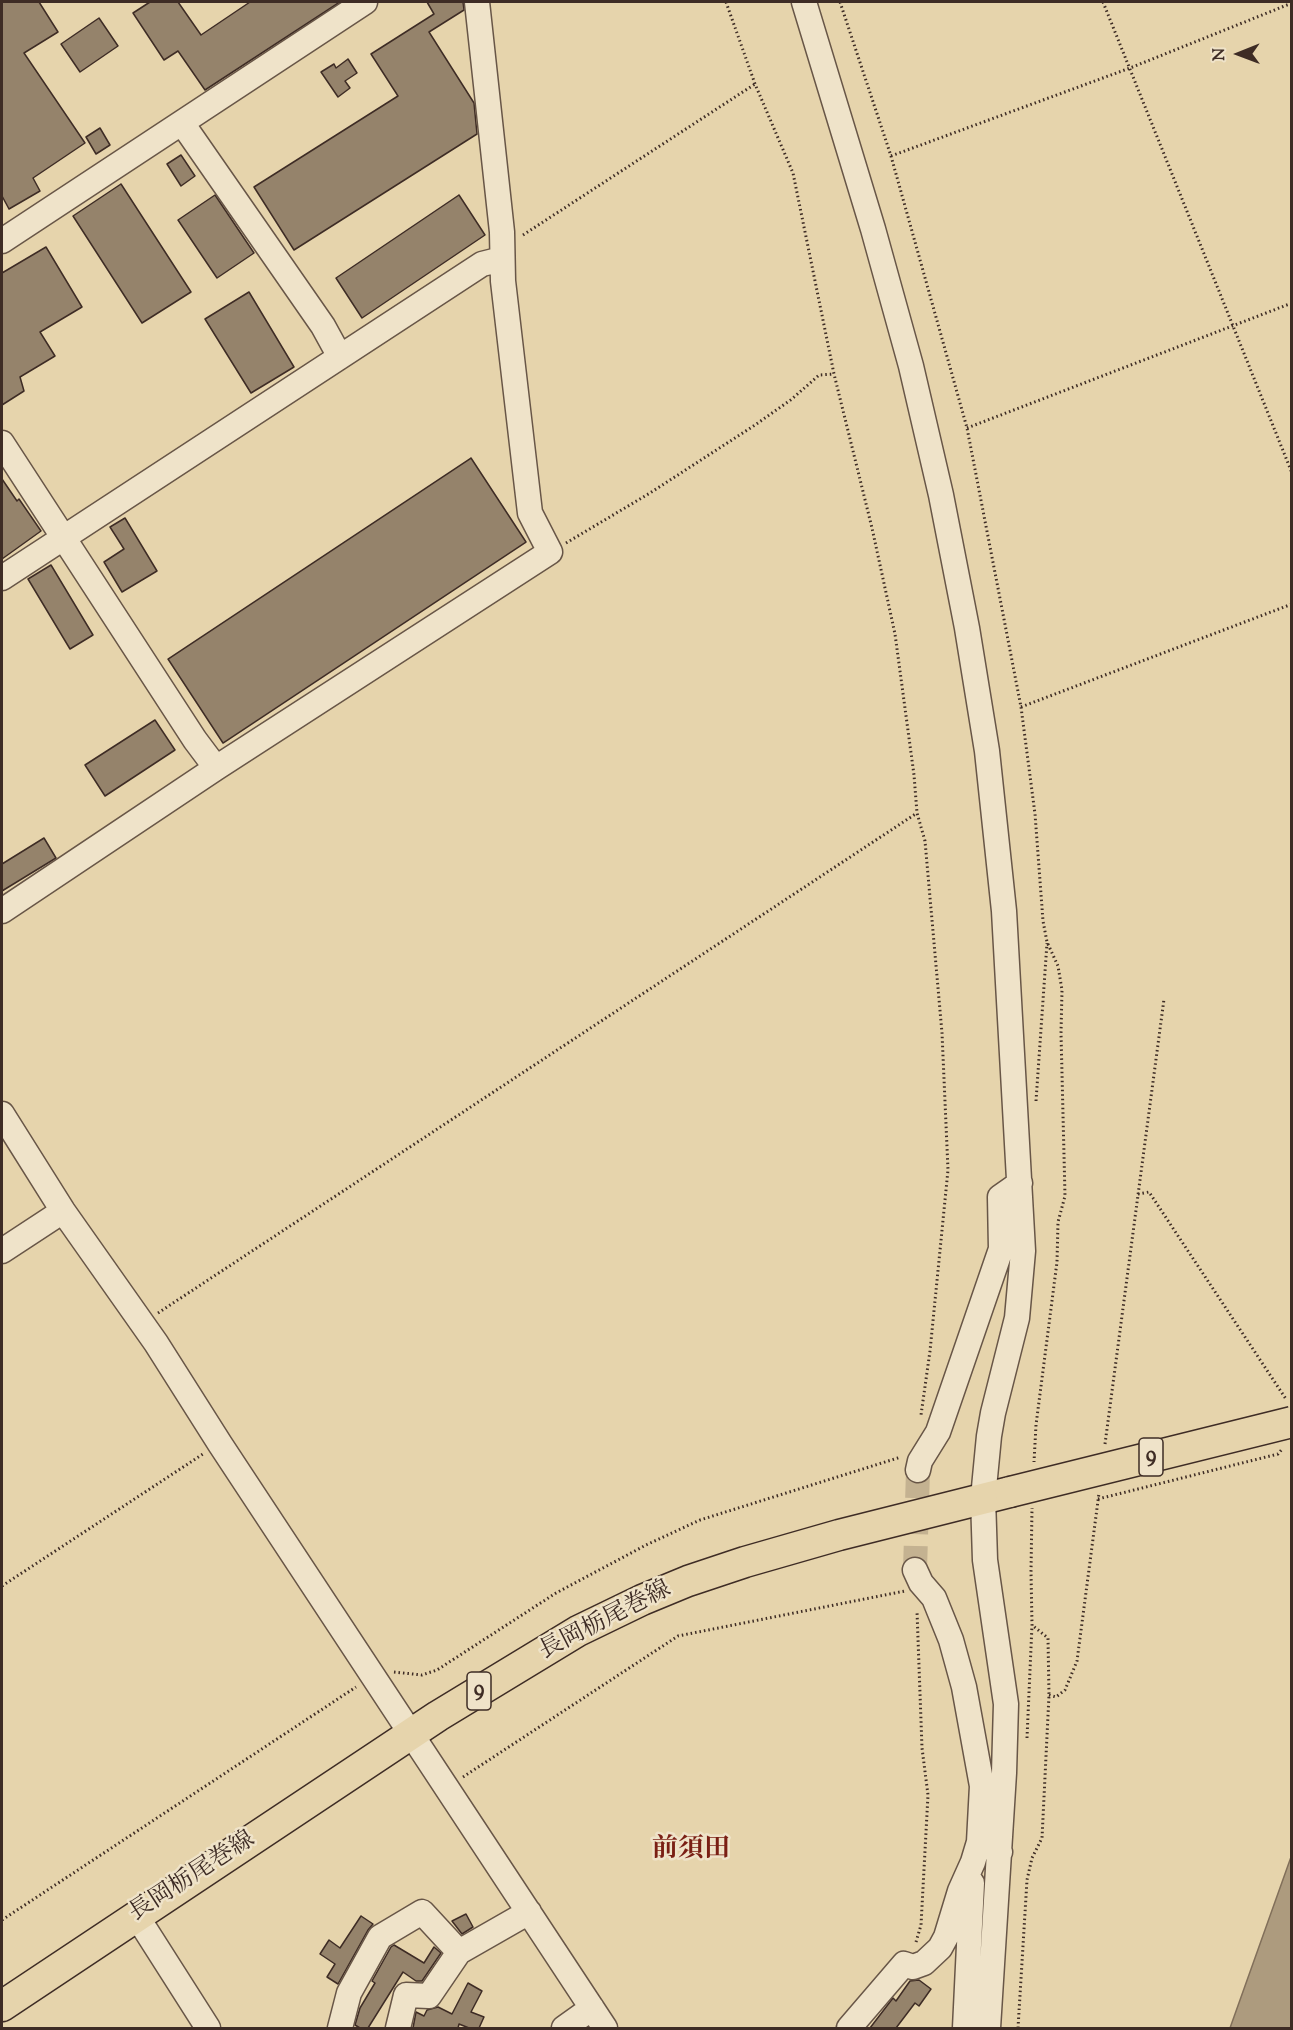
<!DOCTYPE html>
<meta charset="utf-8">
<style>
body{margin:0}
#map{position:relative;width:1293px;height:2030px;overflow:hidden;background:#e6d4ac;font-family:"Sorts Mill Goudy",serif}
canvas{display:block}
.frame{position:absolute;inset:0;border:3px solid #3e2c25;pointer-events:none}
.north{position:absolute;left:1209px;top:24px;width:60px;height:60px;-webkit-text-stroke:4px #efe3c9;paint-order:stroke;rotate:269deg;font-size:16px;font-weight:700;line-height:24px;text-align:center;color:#3e2c25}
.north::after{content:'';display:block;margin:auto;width:21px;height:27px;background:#3e2c25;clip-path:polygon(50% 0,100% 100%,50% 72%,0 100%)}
</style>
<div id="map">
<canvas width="1293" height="2030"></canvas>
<div class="frame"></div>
<div class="north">N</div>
</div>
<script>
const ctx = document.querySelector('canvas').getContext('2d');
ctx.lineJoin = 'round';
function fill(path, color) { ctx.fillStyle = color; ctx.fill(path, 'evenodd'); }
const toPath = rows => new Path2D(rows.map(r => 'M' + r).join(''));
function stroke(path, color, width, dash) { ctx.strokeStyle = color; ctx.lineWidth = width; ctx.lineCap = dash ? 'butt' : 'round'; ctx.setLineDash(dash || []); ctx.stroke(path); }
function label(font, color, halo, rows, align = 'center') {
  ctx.font = font + ' "Sorts Mill Goudy","Noto Serif JP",serif'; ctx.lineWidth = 5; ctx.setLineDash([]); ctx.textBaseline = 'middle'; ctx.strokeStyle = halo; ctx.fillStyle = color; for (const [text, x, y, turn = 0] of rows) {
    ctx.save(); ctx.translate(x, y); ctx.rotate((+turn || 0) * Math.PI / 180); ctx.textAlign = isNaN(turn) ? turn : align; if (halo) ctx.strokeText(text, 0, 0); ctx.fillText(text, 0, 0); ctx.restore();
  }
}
const water = toPath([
 [1291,1857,1291,2028,1230,2028,1291,1857]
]);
fill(water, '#ad9b7e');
stroke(water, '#816f5a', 1.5);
const building = toPath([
 [2,2,39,2,58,32,24,53,85,143,33,178,40,191,9,209,2,196,2,2],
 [150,2,178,2,201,35,250,2,340,2,205,90,178,51,164,60,133,13,150,2],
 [427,2,463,2,464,10,429,32,474,103,477,134,294,250,254,187,398,96,371,54,434,14,427,2],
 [99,18,118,46,80,72,61,44,99,18],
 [348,59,357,73,345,81,350,88,338,97,321,72,334,64,336,68,348,59],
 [100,128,110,145,96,154,86,137,100,128],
 [181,155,195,176,181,186,167,164,181,155],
 [121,184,191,292,142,323,73,216,121,184],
 [215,195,254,253,217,278,178,220,215,195],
 [459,195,485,235,362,318,336,278,459,195],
 [46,247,82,307,40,332,55,356,20,377,24,391,2,405,2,273,46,247],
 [249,292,294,367,251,393,205,319,249,292],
 [471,458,526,542,223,743,168,659,471,458],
 [2,479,17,501,19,499,41,531,2,559,2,479],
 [125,518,157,571,122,592,104,562,124,549,110,527,125,518],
 [51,565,93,635,70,649,28,579,51,565],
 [155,720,175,750,105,796,85,765,155,720],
 [44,838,56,858,2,891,2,864,44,838],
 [466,1914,473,1927,462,1934,452,1921,466,1914],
 [361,1916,373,1924,368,1930,338,1984,327,1977,335,1964,320,1954,329,1940,340,1948,361,1916],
 [394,1945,424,1963,434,1947,441,1953,422,1981,416,1981,403,1972,368,2028,360,2028,355,2025,360,2008,375,1983,372,1981,391,1947,394,1945],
 [919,1980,931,1989,919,2006,915,2003,896,2028,870,2028,893,1998,896,2001,910,1981,919,1980],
 [468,1983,482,1991,471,2012,484,2017,479,2028,469,2028,459,2024,458,2028,413,2028,416,2012,424,2016,427,2010,438,2007,452,2014,468,1983]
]);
fill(building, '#95836b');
stroke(building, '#3e2c25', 1.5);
stroke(toPath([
 [915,1570,918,1470]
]), '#c4b291', 24, [24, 12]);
const minor = toPath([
 [804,2,873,229,911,366,941,495,967,628,987,751,1004,911,1023,1251,1017,1318,993,1413,989,1436,983,1498,985,1560,1006,1704,1004,1773,988,2028],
 [182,123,323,326,340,357],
 [2,241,365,2],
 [2,443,195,740,216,768],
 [2,578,482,264,502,259],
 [2,911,216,768,550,552,530,513,503,281,502,232,477,2],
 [2,1114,63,1211,156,1343,220,1444,605,2028],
 [2,1251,63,1211],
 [918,1470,920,1461,938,1432,1001,1249,1000,1197,1020,1183],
 [915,1570,921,1583,934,1598,951,1640,964,1687,982,1786,979,1842,1000,1852],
 [136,1915,208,2028],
 [340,2028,349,1993,380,1937,422,1912,459,1952],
 [398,2028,406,1995,429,1996,459,1952,529,1912],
 [564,2028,592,2008],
 [849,2028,904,1964,913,1967,924,1963,940,1948,946,1937,960,1891,973,1862,979,1842],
 [965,2028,972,1883]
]);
const major = toPath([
 [2,2006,438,1716,578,1631,642,1600,688,1581,745,1562,839,1535,1010,1492]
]);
stroke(minor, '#685647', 27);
stroke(major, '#3e2c25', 33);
stroke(toPath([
 [726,2,755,84,793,173,834,374,872,528,895,634,914,775,917,813,925,841,942,1033,948,1170,930,1351,921,1415],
 [840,2,891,156,967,428,1021,707,1035,814,1043,921,1047,942,1058,966,1062,990,1061,1033,1065,1196,1058,1222,1057,1262,1036,1425,1034,1462],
 [1103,2,1292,473],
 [891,156,1130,68,1292,3],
 [523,235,755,84],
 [967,428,1292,303],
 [566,543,650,493,755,425,792,399,819,375,834,374],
 [1021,707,1292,604],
 [1036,1101,1047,943],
 [1138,1194,1149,1192,1286,1399],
 [158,1313,917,813],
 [1105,1444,1164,999],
 [1098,1499,1278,1454,1283,1448],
 [2,1586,203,1454],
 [394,1672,422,1675,437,1670,556,1593,646,1545,700,1520,901,1457],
 [1049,1695,1056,1697,1065,1690,1077,1661,1099,1493],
 [1027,1738,1032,1625,1031,1572,1032,1508],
 [463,1777,678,1636,905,1591],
 [2,1920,356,1687],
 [916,1942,921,1925,928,1795,922,1748,917,1611],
 [1018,2028,1027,1880,1032,1858,1042,1838,1049,1695,1048,1638,1032,1625]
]), '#3e2c25', 3, [1.5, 3]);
stroke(minor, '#efe3c9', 24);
stroke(major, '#e6d4ac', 30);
const majorBridge = toPath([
 [1010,1492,1292,1422]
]);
stroke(majorBridge, '#3e2c25', 33, []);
stroke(majorBridge, '#e6d4ac', 30);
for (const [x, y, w] of [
 [1151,1457,24],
 [479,1691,24]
]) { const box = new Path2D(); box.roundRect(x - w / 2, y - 19, w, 38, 4.5); ctx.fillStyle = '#efe3c9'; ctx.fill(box); stroke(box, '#3e2c25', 1.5); }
label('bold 22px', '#3e2c25', null, [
 ["9",1151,1457],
 ["9",479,1691]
]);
label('24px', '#3e2c25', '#efe3c9', [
 ["長岡栃尾巻線",606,1622,-27],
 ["長岡栃尾巻線",193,1878,-33]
]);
label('bold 26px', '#7a1f14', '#efe3c9', [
 ["前須田",691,1852]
]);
</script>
